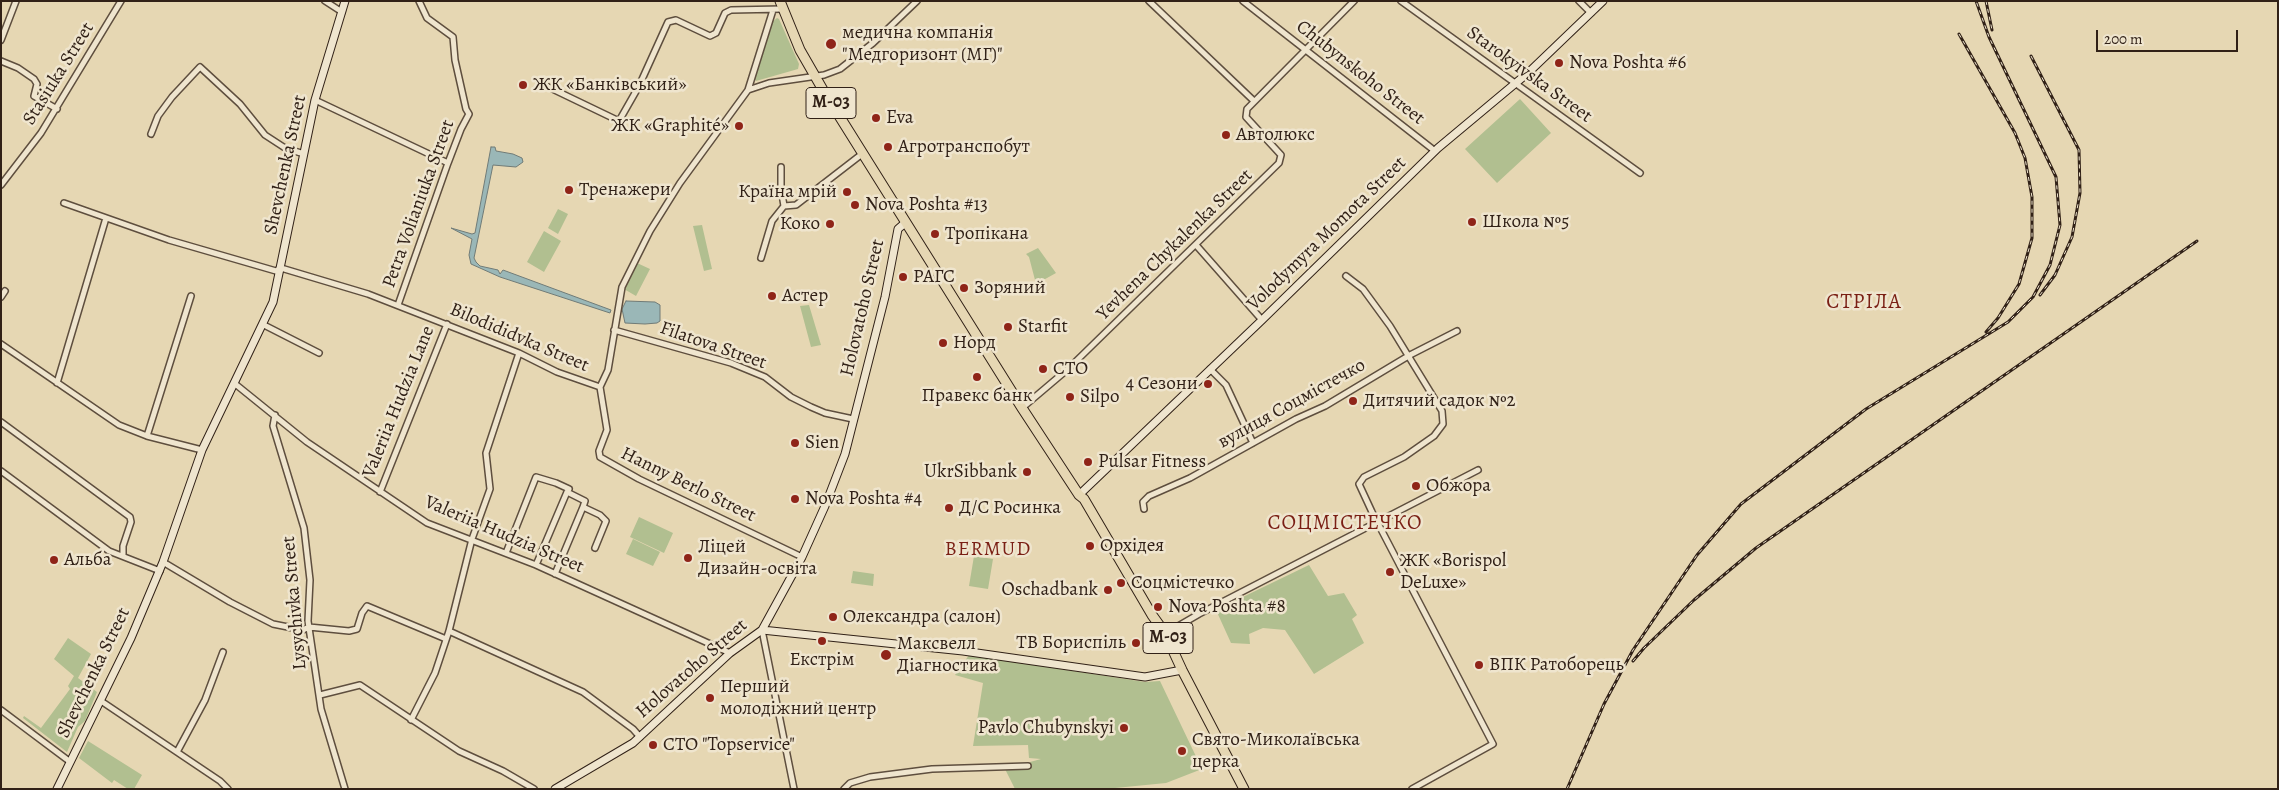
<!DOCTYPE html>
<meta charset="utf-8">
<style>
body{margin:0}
#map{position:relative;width:2279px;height:790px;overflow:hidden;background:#e6d7b3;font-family:Alegreya,serif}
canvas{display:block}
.frame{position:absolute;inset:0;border:2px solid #312117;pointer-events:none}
.scale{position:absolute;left:2096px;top:30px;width:142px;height:22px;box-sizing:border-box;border:2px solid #312117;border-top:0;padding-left:6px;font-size:15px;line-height:18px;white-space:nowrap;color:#312117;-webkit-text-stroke:4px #efe5ce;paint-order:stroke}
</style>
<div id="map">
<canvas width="2279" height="790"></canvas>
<div class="frame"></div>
<div class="scale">200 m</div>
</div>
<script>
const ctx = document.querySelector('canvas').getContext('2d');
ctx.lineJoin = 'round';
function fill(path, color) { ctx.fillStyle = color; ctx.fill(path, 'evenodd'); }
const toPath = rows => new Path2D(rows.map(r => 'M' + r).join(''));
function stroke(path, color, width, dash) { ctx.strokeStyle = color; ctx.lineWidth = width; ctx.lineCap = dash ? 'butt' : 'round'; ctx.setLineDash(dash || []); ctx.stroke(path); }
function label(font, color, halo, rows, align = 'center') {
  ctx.font = font + ' Alegreya,serif'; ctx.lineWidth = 5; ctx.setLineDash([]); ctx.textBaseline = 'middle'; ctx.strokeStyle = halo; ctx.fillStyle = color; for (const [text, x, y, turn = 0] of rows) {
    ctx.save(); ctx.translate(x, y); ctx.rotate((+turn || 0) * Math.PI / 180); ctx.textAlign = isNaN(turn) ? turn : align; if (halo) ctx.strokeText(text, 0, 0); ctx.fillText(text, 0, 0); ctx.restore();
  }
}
fill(toPath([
 [777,18,779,19,799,64,798,69,756,81,754,78,772,22],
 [1520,99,1551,133,1497,183,1465,149],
 [558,209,568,214,558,234,548,228],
 [702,225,712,269,704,271,693,226],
 [544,231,561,241,544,272,527,262],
 [1038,248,1056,273,1038,283,1035,280,1029,257,1026,254],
 [637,263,650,269,636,296,624,289],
 [809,305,821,345,811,347,800,306],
 [639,517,673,533,664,553,630,537],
 [633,539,660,552,653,566,626,554],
 [974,556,993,559,988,589,969,586],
 [1309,565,1328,596,1344,593,1357,615,1352,619,1364,643,1314,674,1285,630,1263,628,1249,634,1250,644,1231,643,1216,610],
 [853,571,874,574,873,586,851,583],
 [68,638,91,654,78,678,97,692,85,721,78,727,67,752,23,718,24,716,41,728,70,689,68,686,74,676,54,659],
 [969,655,1145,682,1160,681,1202,769,1166,783,1105,789,1015,789,1004,767,1031,767,1030,762,1041,759,1029,758,1028,745,973,746,983,683,955,675],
 [88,741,142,775,134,789,128,789,114,780,112,783,79,758]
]), '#b1bf90');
const water = toPath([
 [491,147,495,147,496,151,513,154,522,158,523,162,516,167,493,165,474,258,476,262,480,266,498,270,500,274,503,270,611,310,610,313,500,277,471,264,469,255,472,239,451,228,472,234,475,233,491,147],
 [626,301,655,302,660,305,660,321,657,323,645,324,625,323,622,309,626,301]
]);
fill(water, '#9ab7b7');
stroke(water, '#707b77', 1);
const street = toPath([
 [325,1,342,12],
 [1149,1,1254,101],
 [1243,1,1435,151],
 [1401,1,1640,173],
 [1579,1,1591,13],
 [1,40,16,1],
 [1,61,18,68,34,79,37,84,34,96,57,109],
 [542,84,619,121,639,86,668,22,676,20,710,36,716,33,725,13,731,10,782,9],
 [748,90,769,83,824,75,840,69,873,43,917,1],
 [315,100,448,163],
 [151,134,158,116,172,97,200,67,240,104,265,135,285,148,304,154],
 [1,185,41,133,121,1],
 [64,203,169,240,276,271,281,268,368,294,519,353,557,372,600,387,608,370,622,287,650,231,680,183,748,90,773,10],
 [784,206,796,205,862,154],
 [1196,245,1262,320],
 [761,258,772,221,784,206,781,188,781,167],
 [1346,276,1363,289,1390,326,1442,411,1443,424,1434,436,1404,457,1364,477,1359,484,1372,512,1493,744,1412,789],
 [1,297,5,291],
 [398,305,448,163,461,129,469,114,466,109,455,60,453,37,427,18,419,1],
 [264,325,319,353],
 [614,330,731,363,765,377,791,397,811,407,825,413,853,419],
 [1,344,119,425,147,436,191,296],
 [1210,369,1226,385,1253,443],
 [57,383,106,218],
 [234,383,307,442,427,523,536,565,730,653],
 [600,387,607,430,599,451,600,457,639,479,802,557],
 [1022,408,1068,369,1279,163,1281,155,1246,117,1247,109,1354,1],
 [275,415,273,426,304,528,310,580,308,621,321,709,345,789],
 [1,422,130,517,131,522,123,546,123,555],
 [147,436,202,450],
 [1,471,109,551,160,571],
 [380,492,447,324],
 [1144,509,1143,502,1149,496,1190,478,1296,419,1325,406,1410,355,1457,331],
 [506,553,536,477,556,483,569,489,567,492],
 [163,562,230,602,273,624,303,630,309,627,349,631,357,629,362,613,367,606,446,639],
 [536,565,567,492,585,501,583,507],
 [555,574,583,507,600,515,606,521,595,548],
 [762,630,794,789],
 [449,631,583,692,633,729,640,737],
 [1161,636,1199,614,1478,470],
 [320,695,360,685,459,751,503,771,534,789],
 [101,701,220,781,228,789],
 [1,710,69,761],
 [411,720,435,673,449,631,472,539,490,489,486,453,519,353],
 [177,752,205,700,223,652],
 [844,789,850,783,870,777,932,769,1028,766]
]);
const secondary = toPath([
 [1079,495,1262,320,1438,148,1529,72,1603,1],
 [762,630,963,651,1145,677,1182,670],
 [57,789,131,638,163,562,202,450,273,302,315,100,345,1],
 [555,789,633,743,730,653,762,630,802,557,825,506,845,454,885,297,898,229,905,223]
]);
const highway = toPath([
 [780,1,800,50,823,90,1022,408,1079,495,1084,499,1152,615,1165,633,1182,670,1244,789]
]);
stroke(street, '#5e4e3e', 8);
stroke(secondary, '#312117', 9);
stroke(highway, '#312117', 11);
stroke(street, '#efe5ce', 5);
stroke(secondary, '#efe5ce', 7);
stroke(highway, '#e6d7b3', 9);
const rail = toPath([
 [1986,1,1992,30],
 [1959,34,2015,133,2025,158,2032,197,2032,238,2019,284,1998,318,1986,332],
 [2031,56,2079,150,2080,193,2072,237,2055,275,2040,295],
 [1633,661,1644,648,1694,600,1756,548,2197,241],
 [1567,789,1604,704,1633,650,1697,555,1741,504,1866,409,2008,322,2033,297,2050,265,2060,225,2056,177,1989,37,1976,1]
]);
stroke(rail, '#312117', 3);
stroke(rail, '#efe5ce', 1, [4]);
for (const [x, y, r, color] of [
 [831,44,6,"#8f2418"],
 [1559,63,5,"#8f2418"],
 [523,85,5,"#8f2418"],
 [876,118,5,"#8f2418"],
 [739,126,5,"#8f2418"],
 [1226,135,5,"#8f2418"],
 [888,147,5,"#8f2418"],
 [569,190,5,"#8f2418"],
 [847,192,5,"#8f2418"],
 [855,205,5,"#8f2418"],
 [1472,222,5,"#8f2418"],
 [830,224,5,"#8f2418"],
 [935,234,5,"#8f2418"],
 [903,277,5,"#8f2418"],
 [964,288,5,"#8f2418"],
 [772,296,5,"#8f2418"],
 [1008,327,5,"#8f2418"],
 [943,343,5,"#8f2418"],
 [1043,369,5,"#8f2418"],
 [977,377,5,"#8f2418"],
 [1208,384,5,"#8f2418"],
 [1070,397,5,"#8f2418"],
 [1353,401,5,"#8f2418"],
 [795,443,5,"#8f2418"],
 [1088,462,5,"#8f2418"],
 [1027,472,5,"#8f2418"],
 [1416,486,5,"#8f2418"],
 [795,499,5,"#8f2418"],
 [949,508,5,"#8f2418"],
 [1090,546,5,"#8f2418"],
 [688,558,5,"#8f2418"],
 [54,560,5,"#8f2418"],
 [1390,572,5,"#8f2418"],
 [1121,583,5,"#8f2418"],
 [1108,590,5,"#8f2418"],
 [1158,607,5,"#8f2418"],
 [833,617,5,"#8f2418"],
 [822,641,5,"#8f2418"],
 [1136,643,5,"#8f2418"],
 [886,655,6,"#8f2418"],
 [1479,665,5,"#8f2418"],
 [710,698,5,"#8f2418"],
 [1124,728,5,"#8f2418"],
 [653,745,5,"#8f2418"],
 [1182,751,5,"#8f2418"]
]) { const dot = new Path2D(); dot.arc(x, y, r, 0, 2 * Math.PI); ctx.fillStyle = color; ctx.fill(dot); stroke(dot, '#efe5ce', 2); }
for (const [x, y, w] of [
 [831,103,50],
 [1168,638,50]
]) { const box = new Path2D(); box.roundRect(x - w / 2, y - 15.5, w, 31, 4); ctx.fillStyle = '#efe5ce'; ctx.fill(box); stroke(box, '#312117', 1); }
label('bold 18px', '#312117', null, [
 ["М-03",831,103],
 ["М-03",1168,638]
]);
label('19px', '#312117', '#efe5ce', [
 ["медична компанія",842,33],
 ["\"Медгоризонт (МГ)\"",842,55],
 ["Nova Poshta #6",1569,63],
 ["ЖК «Банківський»",533,85],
 ["Eva",886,118],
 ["ЖК «Graphité»",729,126,"right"],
 ["Автолюкс",1236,135],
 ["Агротранспобут",898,147],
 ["Тренажери",579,190],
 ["Країна мрій",837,192,"right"],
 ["Nova Poshta #13",865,205],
 ["Школа №5",1482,222],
 ["Коко",820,224,"right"],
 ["Тропікана",945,234],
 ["РАГС",913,277],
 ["Зоряний",974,288],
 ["Астер",782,296],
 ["Starfit",1018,327],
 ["Норд",953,343],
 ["СТО",1053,369],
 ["4 Сезони",1198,384,"right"],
 ["Правекс банк",977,396,"center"],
 ["Silpo",1080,397],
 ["Дитячий садок №2",1363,401],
 ["Sien",805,443],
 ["Pulsar Fitness",1098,462],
 ["UkrSibbank",1017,472,"right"],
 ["Обжора",1426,486],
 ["Nova Poshta #4",805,499],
 ["Д/С Росинка",959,508],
 ["Орхідея",1100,546],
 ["Ліцей",698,547],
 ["Дизайн-освіта",698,569],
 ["Альба",64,560],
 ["ЖК «Borispol",1400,561],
 ["DeLuxe»",1400,583],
 ["Соцмістечко",1131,583],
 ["Oschadbank",1098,590,"right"],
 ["Nova Poshta #8",1168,607],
 ["Олександра (салон)",843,617],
 ["ТВ Бориспіль",1126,643,"right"],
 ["Максвелл",897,644],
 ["Діагностика",897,666],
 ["Екстрім",822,660,"center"],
 ["ВПК Ратоборець",1489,665],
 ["Перший",720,687],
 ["молодіжний центр",720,709],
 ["Pavlo Chubynskyi",1114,728,"right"],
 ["Свято-Миколаївська",1192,740],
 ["церка",1192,762],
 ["СТО \"Topservice\"",663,745]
], 'left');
label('19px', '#312117', '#efe5ce', [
 ["Chubynskoho Street",1360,73,38],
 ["Stasiuka Street",59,74,-58],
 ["Starokyivska Street",1529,75,36],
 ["Shevchenka Street",286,165,-78],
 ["Petra Volianiuka Street",419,204,-70],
 ["Volodymyra Momota Street",1327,234,-44],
 ["Yevhena Chykalenka Street",1175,245,-44],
 ["Holovatoho Street",863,308,-77],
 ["Bilodididvka Street",519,338,23],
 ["Filatova Street",713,346,19],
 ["Valeriia Hudzia Lane",399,402,-68],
 ["вулиця Соцмістечко",1292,404,-29],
 ["Hanny Berlo Street",688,485,26],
 ["Valeriia Hudzia Street",504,535,23],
 ["Lysychivka Street",295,603,-95],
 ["Holovatoho Street",692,669,-41],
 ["Shevchenka Street",94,673,-64]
]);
ctx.letterSpacing = '1px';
label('20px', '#7a1f14', '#efe5ce', [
 ["BERMUD",988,550]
]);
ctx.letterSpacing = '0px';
ctx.letterSpacing = '1px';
label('21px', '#7a1f14', '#efe5ce', [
 ["СТРІЛА",1864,303],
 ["СОЦМІСТЕЧКО",1345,524]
]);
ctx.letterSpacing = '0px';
</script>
